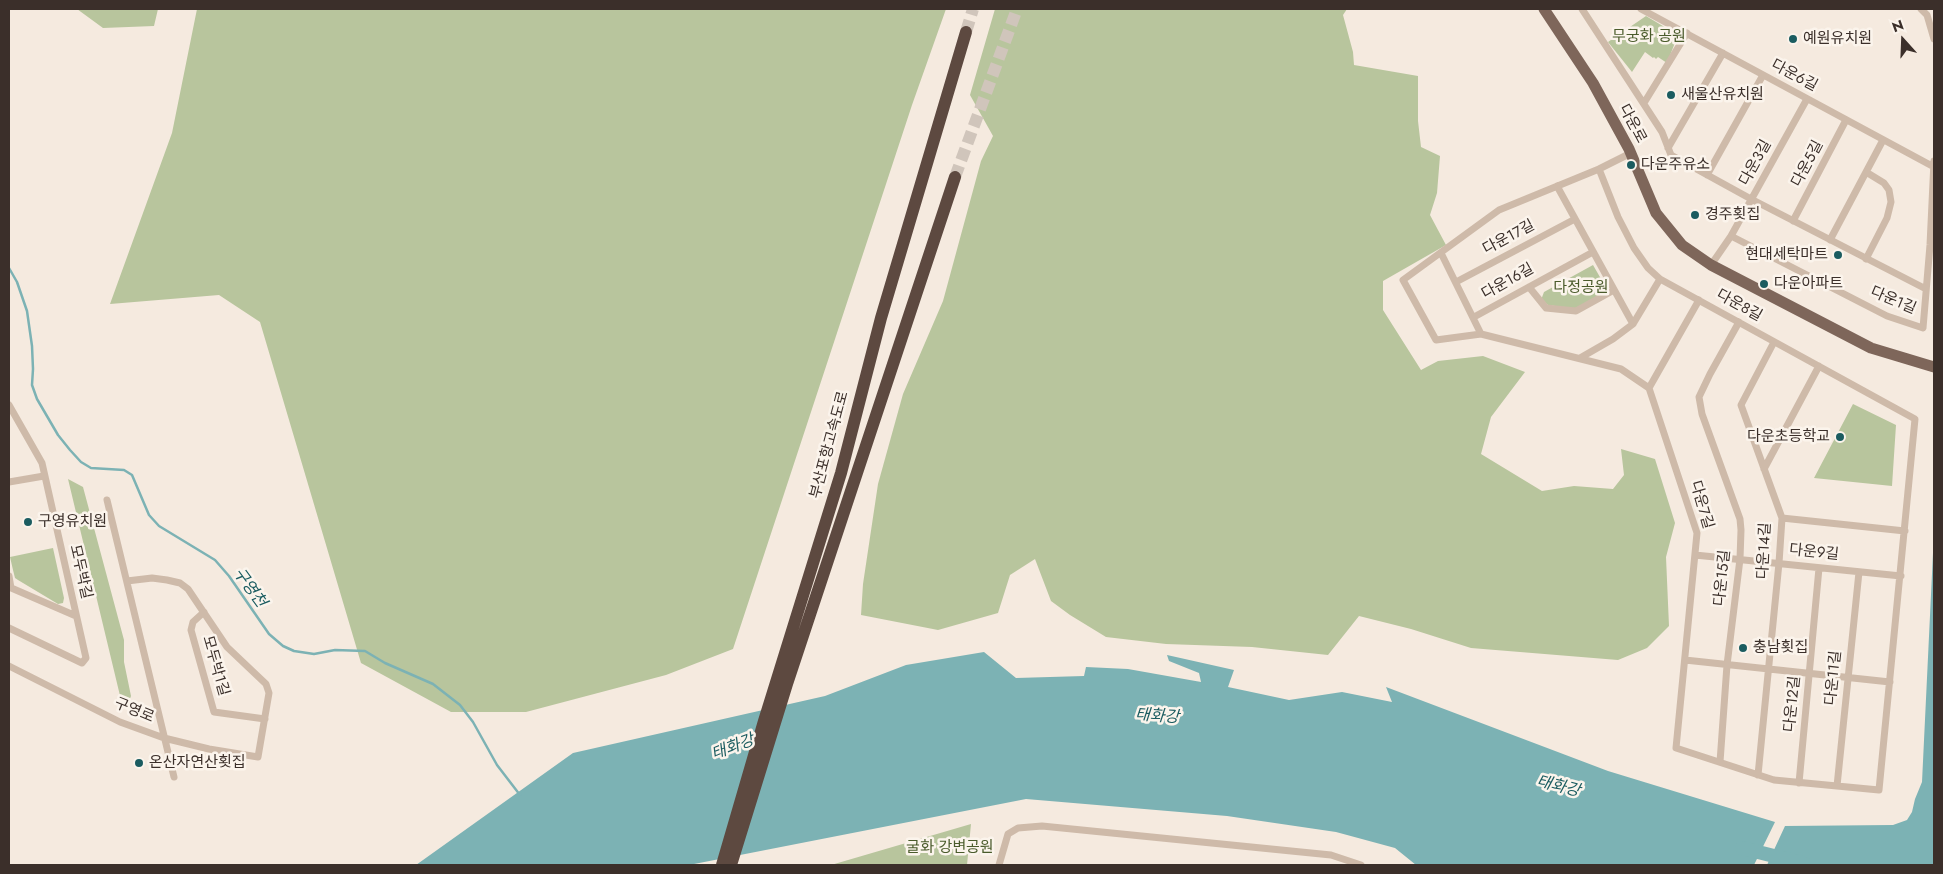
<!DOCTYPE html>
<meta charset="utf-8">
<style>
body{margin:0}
#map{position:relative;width:1943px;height:874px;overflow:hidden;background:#f5eadf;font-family:Jost,sans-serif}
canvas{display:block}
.frame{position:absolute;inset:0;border:10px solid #3b2f2a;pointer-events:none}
.north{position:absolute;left:1878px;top:15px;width:50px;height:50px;-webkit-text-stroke:4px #fbf4ec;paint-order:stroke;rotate:340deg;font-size:14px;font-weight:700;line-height:20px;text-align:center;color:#3b2f2a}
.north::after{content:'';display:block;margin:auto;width:18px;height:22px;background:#3b2f2a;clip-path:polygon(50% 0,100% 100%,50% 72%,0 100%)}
</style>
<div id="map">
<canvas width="1943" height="874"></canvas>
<div class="frame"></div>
<div class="north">N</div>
</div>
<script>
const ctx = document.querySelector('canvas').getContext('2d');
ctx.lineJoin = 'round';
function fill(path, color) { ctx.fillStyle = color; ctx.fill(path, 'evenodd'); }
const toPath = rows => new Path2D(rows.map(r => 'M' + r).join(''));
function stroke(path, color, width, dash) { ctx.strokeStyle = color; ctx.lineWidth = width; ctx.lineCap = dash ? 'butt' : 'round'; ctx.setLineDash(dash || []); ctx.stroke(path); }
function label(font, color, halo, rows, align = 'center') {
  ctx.font = font + ' Jost,"Noto Sans KR",sans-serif'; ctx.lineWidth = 5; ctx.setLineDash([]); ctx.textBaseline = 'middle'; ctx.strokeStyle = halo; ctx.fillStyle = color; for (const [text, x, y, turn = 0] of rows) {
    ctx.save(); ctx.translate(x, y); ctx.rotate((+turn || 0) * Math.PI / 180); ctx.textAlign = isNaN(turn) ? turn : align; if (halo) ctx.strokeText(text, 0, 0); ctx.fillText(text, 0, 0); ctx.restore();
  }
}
fill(toPath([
 [77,9,158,9,154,26,103,28],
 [197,9,946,9,912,105,733,649,666,675,526,712,451,712,361,663,260,322,219,295,110,304,172,133],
 [995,9,1347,9,1343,15,1353,52,1354,65,1418,76,1418,121,1421,147,1440,156,1437,193,1430,215,1446,245,1383,281,1383,310,1421,370,1438,361,1483,356,1525,372,1491,417,1481,454,1542,491,1574,486,1613,489,1624,475,1621,449,1655,459,1675,523,1666,557,1669,626,1647,648,1618,660,1471,648,1411,629,1359,616,1328,655,1252,647,1166,644,1106,637,1070,615,1051,601,1035,559,1010,575,998,613,938,630,861,615,863,584,878,484,903,394,943,301,981,161,993,136,970,95],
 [1646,16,1678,35,1667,63,1658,57,1656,59,1654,57,1653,58,1645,52,1632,72,1608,42],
 [1593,265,1608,291,1576,309,1548,305,1541,300,1544,292],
 [1853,404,1896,425,1892,486,1814,478],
 [68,479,83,487,124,640,124,662,131,696,128,704,122,704],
 [53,548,64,598,63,603,58,604,18,580,15,578,13,570,10,557],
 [971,824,967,865,831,865]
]), '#b8c59d');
fill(toPath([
 [1934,532,1934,865,1767,865,1785,826,1893,825,1907,820,1912,812,1915,799,1922,782],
 [984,652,1016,678,1084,676,1086,667,1128,669,1201,682,1199,673,1169,661,1167,655,1234,670,1228,687,1289,700,1342,692,1392,702,1386,687,1608,771,1775,822,1754,865,1416,865,1395,848,1336,832,1227,816,1026,799,689,865,416,865,573,753,825,696,906,665]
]), '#7cb2b4');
stroke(toPath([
 [9,268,17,282,27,311,32,346,33,369,32,385,37,399,58,435,70,450,81,462,91,468,124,470,132,475,149,515,159,526,215,560,229,576,269,634,283,646,294,651,314,654,335,650,365,651,385,663,433,684,460,705,473,722,497,765,520,795]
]), '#7cb2b4', 2.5);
stroke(toPath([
 [1742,848,1802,863,1806,865]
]), '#7cb2b4', 14);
stroke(toPath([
 [966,32,973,9],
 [955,177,1017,9]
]), '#d0c5bb', 12, [12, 6]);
stroke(toPath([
 [1582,9,1662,132,1671,155,1751,199,1926,289],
 [1641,9,1934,167],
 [1921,9,1927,15,1934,39],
 [1644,103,1687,33],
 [1668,148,1723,53],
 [1599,169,1618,217,1634,248,1648,268,1660,279,1915,419,1879,790,1774,780,1676,748,1697,533,1649,388,1621,369,1481,334,1436,340,1403,280,1499,210,1599,169,1631,153],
 [1866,172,1884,183,1889,190,1891,202,1887,218,1866,259],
 [1707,175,1763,75],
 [1557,186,1633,324],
 [1793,221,1846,120],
 [1731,236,1887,316,1923,328,1930,245,1934,161],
 [1830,240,1883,140],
 [1441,253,1481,334],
 [1711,265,1731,236,1807,99],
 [1456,282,1575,219],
 [1529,287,1546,308,1576,311,1614,290],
 [1474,317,1593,252],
 [1580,358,1613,339,1633,324,1660,279],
 [1649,388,1699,300],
 [9,405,42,463,86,658,82,663,9,628],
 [1764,469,1819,366],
 [9,482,44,476],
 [107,500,174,777],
 [1782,518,1905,531],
 [1695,555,1901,576],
 [9,576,11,588],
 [9,587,76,616],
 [204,612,193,622,191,630,214,712,265,719],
 [1685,660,1890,682],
 [9,666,120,722,164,738,209,749,258,757,269,693,266,684,227,647,188,589,180,583,167,580,152,578,127,581],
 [1720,762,1727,665,1740,559,1741,530,1740,519,1702,414,1699,397,1710,374,1739,322],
 [1758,775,1779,563,1782,518,1741,405,1774,342],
 [1799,783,1819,568],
 [1837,786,1859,572],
 [999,865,1008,834,1018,828,1042,826,1331,855,1361,865]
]), '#cebaa9', 7);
stroke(toPath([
 [1544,9,1593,83,1629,149,1656,213,1682,245,1711,265,1871,348,1934,367]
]), '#7e665a', 11);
stroke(toPath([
 [722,865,764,721,841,473,881,318,966,32],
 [731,865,787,684,955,177]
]), '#5d4940', 12);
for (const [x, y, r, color] of [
 [1793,39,5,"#1b5c60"],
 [1671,95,5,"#1b5c60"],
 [1631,165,5,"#1b5c60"],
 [1695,215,5,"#1b5c60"],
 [1838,255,5,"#1b5c60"],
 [1764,284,5,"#1b5c60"],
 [1840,437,5,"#1b5c60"],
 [28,522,5,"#1b5c60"],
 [1743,648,5,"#1b5c60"],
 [139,763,5,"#1b5c60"]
]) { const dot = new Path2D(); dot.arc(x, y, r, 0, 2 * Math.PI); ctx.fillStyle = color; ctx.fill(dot); stroke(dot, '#fbf4ec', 2); }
label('15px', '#4a5b2b', '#fbf4ec', [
 ["무궁화 공원",1649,37],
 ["다정공원",1581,288],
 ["굴화 강변공원",950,848]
]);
label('15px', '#3b2f2a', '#fbf4ec', [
 ["예원유치원",1803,39],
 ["새울산유치원",1681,95],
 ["다운주유소",1641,165],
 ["경주횟집",1705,215],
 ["현대세탁마트",1828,255,"right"],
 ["다운아파트",1774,284],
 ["다운초등학교",1830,437,"right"],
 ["구영유치원",38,522],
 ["충남횟집",1753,648],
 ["온산자연산횟집",149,763]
], 'left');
label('15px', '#3b2f2a', '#fbf4ec', [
 ["다운6길",1794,76,28],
 ["다운로",1632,124,62],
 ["다운3길",1756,163,-61],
 ["다운5길",1808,164,-62],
 ["다운17길",1509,238,-28],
 ["다운16길",1508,282,-29],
 ["다운1길",1893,301,23],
 ["다운8길",1739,306,29],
 ["부산포항고속도로",830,445,-75],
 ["다운7길",1701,505,74],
 ["다운14길",1765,551,-87],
 ["다운9길",1814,553,6],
 ["모두박길",80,572,77],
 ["다운15길",1723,578,-84],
 ["모두박1길",215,666,74],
 ["다운11길",1834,678,-84],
 ["다운12길",1793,704,-84],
 ["구영로",134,711,22]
]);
label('italic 16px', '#1b5c60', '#fbf4ec', [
 ["구영천",249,588,54],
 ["태화강",1157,717,4],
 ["태화강",733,748,-21],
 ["태화강",1558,787,14]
]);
</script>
